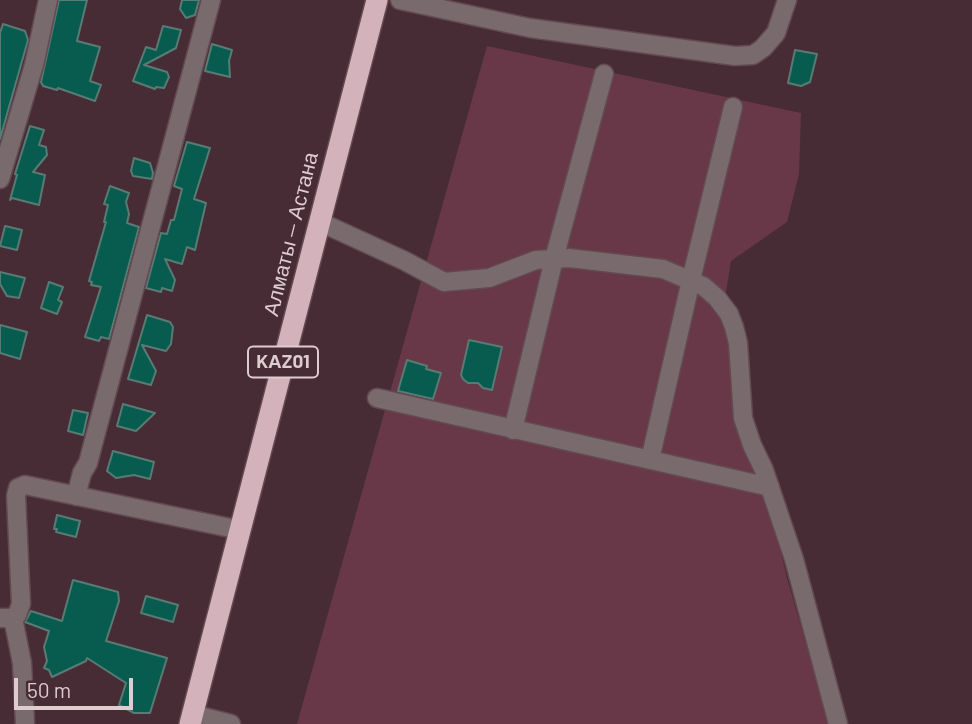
<!DOCTYPE html>
<meta charset="utf-8">
<style>
body{margin:0}
#map{position:relative;width:972px;height:724px;overflow:hidden;background:#482c35;font-family:Barlow,sans-serif}
canvas{display:block}
.scale{position:absolute;left:14px;top:678px;width:119px;height:32px;box-sizing:border-box;border:4px solid #deccd1;border-top:0;padding-left:9px;font-size:21px;line-height:24px;white-space:nowrap;color:#deccd1;-webkit-text-stroke:5px #482c35;paint-order:stroke}
</style>
<div id="map">
<canvas width="972" height="724"></canvas>
<div class="scale">50 m</div>
</div>
<script>
const ctx = document.querySelector('canvas').getContext('2d');
ctx.lineJoin = 'round';
function fill(path, color) { ctx.fillStyle = color; ctx.fill(path, 'evenodd'); }
const toPath = rows => new Path2D(rows.map(r => 'M' + r).join(''));
function stroke(path, color, width, dash) { ctx.strokeStyle = color; ctx.lineWidth = width; ctx.lineCap = dash ? 'butt' : 'round'; ctx.setLineDash(dash || []); ctx.stroke(path); }
function label(font, color, halo, rows, align = 'center') {
  ctx.font = font + ' Barlow,sans-serif'; ctx.lineWidth = 6; ctx.setLineDash([]); ctx.textBaseline = 'middle'; ctx.strokeStyle = halo; ctx.fillStyle = color; for (const [text, x, y, turn = 0] of rows) {
    ctx.save(); ctx.translate(x, y); ctx.rotate((+turn || 0) * Math.PI / 180); ctx.textAlign = isNaN(turn) ? turn : align; if (halo) ctx.strokeText(text, 0, 0); ctx.fillText(text, 0, 0); ctx.restore();
  }
}
fill(toPath([
 [487,46,801,113,799,174,787,222,731,261,723,311,787,578,829,724,297,724]
]), '#683848');
const building = toPath([
 [59,0,87,0,77,41,100,47,90,81,101,85,95,101,58,88,57,90,43,86,41,82,59,0],
 [182,0,199,0,195,15,186,18,180,9,182,0],
 [3,24,25,31,28,40,0,139,0,33,3,24],
 [163,26,181,30,176,48,144,65,167,72,169,77,164,88,156,87,155,89,133,81,146,47,156,50,163,26],
 [212,44,232,50,229,61,230,77,205,71,212,44],
 [795,50,817,54,810,82,801,86,788,83,795,50],
 [30,126,44,130,39,145,46,147,47,155,33,172,45,175,39,205,12,198,10,200,17,175,15,174,30,126],
 [187,142,210,148,194,199,206,203,195,250,187,247,182,264,165,259,175,280,172,291,162,288,161,292,146,288,161,233,167,234,171,220,174,220,182,189,174,186,187,142],
 [134,158,150,163,153,173,152,179,133,176,131,171,134,158],
 [110,186,129,193,126,202,129,214,127,223,139,227,109,339,101,337,99,341,85,337,101,287,91,285,92,282,89,281,106,222,104,222,108,205,104,204,110,186],
 [5,226,22,230,17,250,0,246,5,226],
 [0,272,25,278,19,298,7,296,0,284,0,272],
 [49,282,63,287,58,300,62,302,57,314,41,308,49,282],
 [147,315,170,322,173,327,171,344,166,351,142,345,156,371,151,385,128,379,147,315],
 [0,325,27,332,20,359,0,353,0,325],
 [469,340,502,347,492,390,483,388,478,383,468,383,463,379,461,375,469,340],
 [407,360,427,366,426,369,441,373,433,399,398,391,407,360],
 [123,404,155,413,136,431,117,426,123,404],
 [73,410,88,413,83,435,68,431,73,410],
 [113,451,154,462,150,479,134,475,116,478,107,471,113,451],
 [57,515,80,521,76,537,56,532,57,529,54,529,57,515],
 [73,580,118,592,119,601,106,641,167,658,150,713,134,713,119,705,126,683,87,658,86,661,52,677,49,670,44,668,47,661,44,647,49,631,25,622,31,611,62,621,73,580],
 [146,596,178,605,173,622,141,613,146,596]
]);
fill(building, '#085b4f');
stroke(building, '#587b73', 2);
const minor = toPath([
 [400,0,530,28,735,56,753,55,763,48,776,33,787,0],
 [0,179,34,65,48,0],
 [320,222,405,261,444,282,489,278,536,260,569,258,663,269,703,286,717,298,729,314,734,327,738,343,743,418,752,445,764,470,794,559,838,724],
 [377,398,770,487],
 [513,430,554,259,604,74],
 [650,460,691,280,733,107],
 [76,496,82,473,88,463,211,0],
 [0,618,13,618,17,615,21,604,16,496,18,488,25,485,240,530],
 [13,618,22,663,25,724],
 [192,714,231,724]
]);
const highway = toPath([
 [190,724,377,0]
]);
stroke(minor, '#634951', 21);
stroke(highway, '#634951', 24);
stroke(minor, '#796a6e', 18);
stroke(highway, '#d4b2bb', 21);
for (const [x, y, w] of [
 [283,362,70]
]) { const box = new Path2D(); box.roundRect(x - w / 2, y - 15.5, w, 31, 5); ctx.fillStyle = '#482c35'; ctx.fill(box); stroke(box, '#deccd1', 2); }
label('bold 19px', '#deccd1', null, [
 ["KАZ01",283,362]
]);
label('21px', '#deccd1', '#482c35', [
 ["Алматы — Астана",291,234,-76]
]);
</script>
